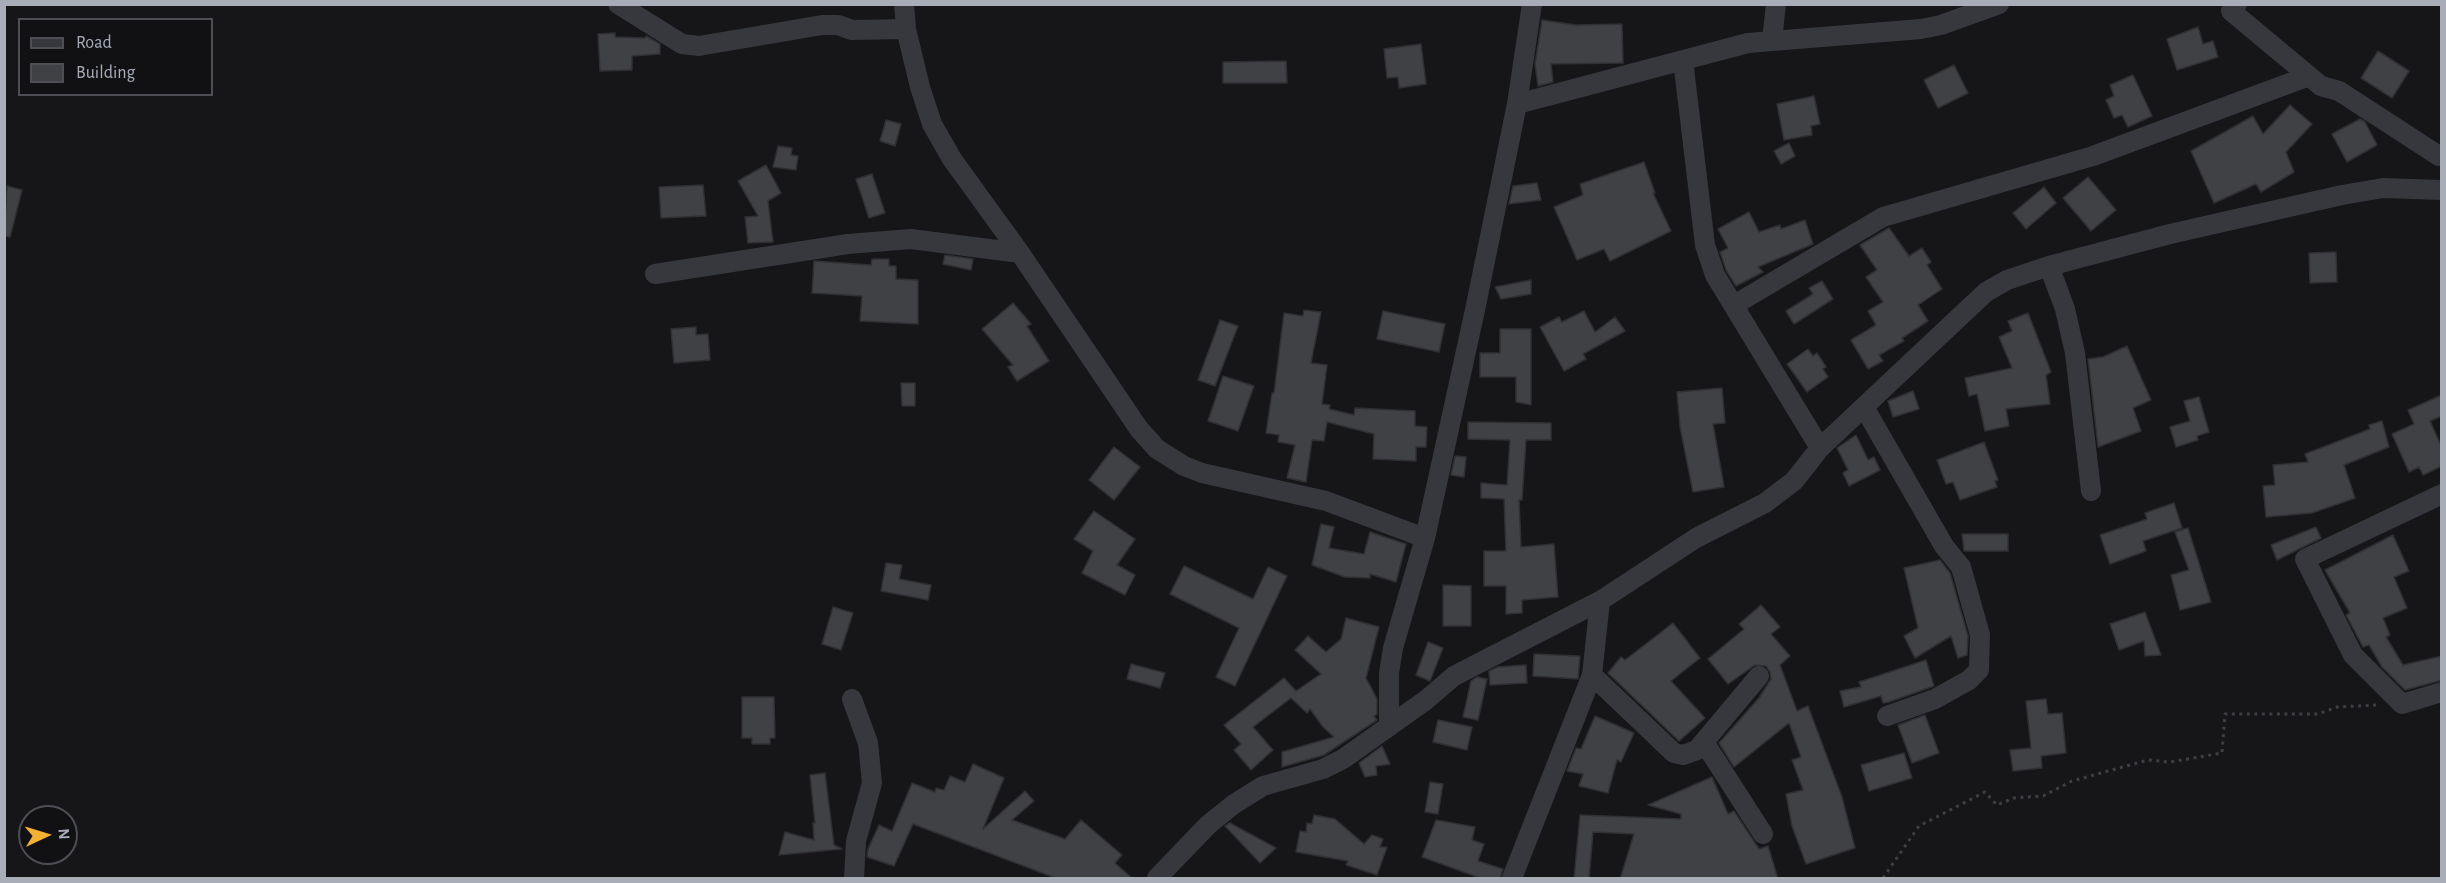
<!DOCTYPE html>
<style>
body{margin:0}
#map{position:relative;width:2446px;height:883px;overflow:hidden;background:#161618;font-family:"Alegreya Sans",sans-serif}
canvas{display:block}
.frame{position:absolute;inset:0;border:6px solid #a8adb8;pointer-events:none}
.legend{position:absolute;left:18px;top:18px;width:195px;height:78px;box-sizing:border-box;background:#111113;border:2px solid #4d4f55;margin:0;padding:8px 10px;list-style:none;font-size:18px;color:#a8adb8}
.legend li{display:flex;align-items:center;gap:12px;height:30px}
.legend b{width:30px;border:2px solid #4d4f55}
.north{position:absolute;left:18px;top:805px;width:60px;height:60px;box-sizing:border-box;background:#111113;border:2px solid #4d4f55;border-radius:50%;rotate:86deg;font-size:16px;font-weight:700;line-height:24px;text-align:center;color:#a8adb8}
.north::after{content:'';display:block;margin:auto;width:21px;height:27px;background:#f2b134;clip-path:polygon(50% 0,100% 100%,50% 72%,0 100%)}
</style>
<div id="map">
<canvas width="2446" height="883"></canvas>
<div class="frame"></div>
<ul class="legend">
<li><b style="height:8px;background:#37383d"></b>Road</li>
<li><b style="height:16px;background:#404145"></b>Building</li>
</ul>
<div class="north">N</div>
</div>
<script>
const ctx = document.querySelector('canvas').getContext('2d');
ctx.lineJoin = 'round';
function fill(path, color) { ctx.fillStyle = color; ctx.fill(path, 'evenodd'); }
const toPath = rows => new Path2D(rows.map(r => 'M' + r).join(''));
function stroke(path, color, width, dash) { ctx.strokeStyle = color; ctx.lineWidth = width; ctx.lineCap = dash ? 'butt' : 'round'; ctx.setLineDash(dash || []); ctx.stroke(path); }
const building = toPath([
 [1542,20,1576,25,1622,24,1623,63,1551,64,1553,82,1538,86,1535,64,1542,20],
 [2198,27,2203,44,2213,41,2218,57,2177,70,2167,39,2198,27],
 [615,33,615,37,645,38,646,36,660,44,660,54,632,56,632,70,600,71,598,34,615,33],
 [1421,44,1426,84,1399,88,1398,77,1387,78,1384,49,1421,44],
 [2378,51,2409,71,2392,98,2361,78,2378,51],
 [1286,61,1287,83,1223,83,1223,62,1286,61],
 [1954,65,1968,93,1938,108,1924,80,1954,65],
 [2133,75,2152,116,2128,127,2122,115,2114,118,2106,100,2114,96,2110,85,2133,75],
 [1814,96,1820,124,1811,126,1812,135,1784,140,1777,104,1814,96],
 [2290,105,2312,124,2286,152,2294,172,2261,192,2256,184,2214,203,2191,151,2253,116,2263,134,2290,105],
 [2360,119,2365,122,2377,145,2347,162,2332,134,2360,119],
 [886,120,901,124,895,146,880,141,886,120],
 [1789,143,1795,156,1781,164,1774,151,1789,143],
 [778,146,792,148,791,155,798,156,796,170,773,167,778,146],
 [1644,162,1655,193,1653,193,1671,231,1610,261,1604,249,1577,260,1554,207,1583,195,1580,184,1644,162],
 [766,165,781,193,768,201,773,242,748,243,745,217,758,216,738,181,766,165],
 [872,174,885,213,869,218,856,179,872,174],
 [2088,177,2116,210,2091,231,2063,198,2088,177],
 [1537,183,1541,200,1509,204,1513,186,1537,183],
 [703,185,706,216,661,218,659,187,703,185],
 [7,186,22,190,10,237,4,236,7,186],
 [2044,187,2056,203,2026,229,2013,213,2044,187],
 [1749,212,1759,232,1780,225,1781,229,1805,220,1813,244,1758,267,1763,272,1736,286,1726,270,1720,252,1728,248,1718,229,1749,212],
 [1889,228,1909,256,1922,248,1931,262,1927,265,1942,289,1918,305,1928,321,1902,338,1904,341,1879,355,1883,361,1868,369,1851,340,1876,325,1868,311,1883,302,1866,277,1877,270,1860,245,1889,228],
 [2336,252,2337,282,2310,283,2309,253,2336,252],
 [945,255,973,259,971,270,943,264,945,255],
 [872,259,889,259,889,266,896,266,896,279,918,280,918,324,860,321,862,296,812,293,814,261,871,265,872,259],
 [1531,280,1531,294,1501,299,1495,287,1531,280],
 [1822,281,1833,299,1794,324,1786,311,1813,294,1809,288,1822,281],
 [1013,303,1031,324,1027,326,1049,361,1017,381,1008,367,1013,365,982,329,1013,303],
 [1304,310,1321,312,1311,363,1327,365,1322,404,1330,405,1329,409,1354,415,1355,408,1415,411,1415,426,1427,427,1426,447,1416,447,1416,461,1373,459,1374,434,1327,422,1324,441,1312,440,1306,482,1287,478,1295,445,1278,442,1279,435,1266,433,1272,393,1274,393,1284,313,1303,316,1304,310],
 [1383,311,1445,324,1439,352,1377,339,1383,311],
 [1584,311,1595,332,1615,317,1625,331,1583,354,1586,359,1564,371,1540,327,1559,317,1562,322,1584,311],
 [2028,313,2051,372,2046,375,2050,404,2006,409,2009,426,1985,431,1977,394,1969,396,1965,378,2012,368,1999,337,2012,331,2008,321,2028,313],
 [1220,320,1238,326,1215,386,1198,380,1220,320],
 [696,327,696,335,708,334,710,360,674,363,671,329,696,327],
 [1500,329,1531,329,1531,405,1516,402,1516,377,1480,377,1480,353,1500,353,1500,329],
 [2127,346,2151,400,2133,408,2141,431,2098,447,2088,359,2103,357,2127,346],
 [1808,349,1813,356,1817,353,1826,367,1823,369,1828,377,1807,392,1787,364,1808,349],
 [1223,376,1254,386,1238,431,1208,421,1223,376],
 [901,383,915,383,915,406,902,406,901,383],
 [1722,388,1725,423,1713,424,1724,487,1693,492,1680,427,1677,392,1722,388],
 [1913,391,1919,409,1893,417,1888,401,1913,391],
 [2442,395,2442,416,2430,421,2442,448,2442,466,2423,475,2419,467,2409,472,2392,434,2414,424,2408,410,2442,395],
 [2199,397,2209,432,2197,436,2198,440,2176,447,2170,427,2190,421,2184,401,2199,397],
 [2382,421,2389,447,2344,465,2355,498,2312,513,2266,517,2263,486,2275,485,2273,465,2308,462,2305,454,2370,429,2369,425,2382,421],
 [1468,422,1551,423,1551,440,1526,440,1522,500,1519,500,1521,547,1554,544,1558,597,1522,600,1522,613,1506,614,1506,586,1484,586,1484,551,1506,551,1504,499,1481,498,1481,483,1507,485,1510,440,1468,439,1468,422],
 [1856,435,1868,460,1874,457,1880,470,1849,486,1843,473,1848,470,1837,448,1856,435],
 [1984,442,1998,480,1995,481,1997,487,1960,500,1953,482,1946,484,1937,460,1984,442],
 [1114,447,1140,467,1114,500,1089,480,1114,447],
 [1455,456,1466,457,1464,477,1451,475,1455,456],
 [2174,503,2182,528,2143,541,2146,551,2110,564,2100,535,2147,519,2145,513,2174,503],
 [1094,511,1135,539,1117,565,1135,575,1125,595,1082,573,1093,551,1074,539,1094,511],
 [1321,524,1334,527,1329,548,1364,554,1370,532,1406,544,1396,582,1370,574,1370,578,1345,577,1312,565,1321,524],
 [2316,527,2321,538,2277,560,2271,545,2316,527],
 [2188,528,2211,602,2180,610,2171,575,2189,570,2175,532,2188,528],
 [1962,534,2008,534,2008,551,1964,551,1962,534],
 [2393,535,2409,571,2394,577,2407,608,2383,618,2390,635,2386,637,2403,665,2442,656,2442,680,2405,690,2382,667,2369,645,2363,647,2346,615,2350,613,2325,570,2393,535],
 [1940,560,1950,573,1968,636,1967,655,1958,658,1951,636,1915,658,1904,636,1918,628,1904,568,1940,560],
 [886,563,902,565,899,579,931,585,928,600,881,591,886,563],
 [1184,566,1253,599,1268,567,1287,576,1235,686,1216,677,1239,628,1170,594,1184,566],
 [1443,585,1471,586,1471,626,1443,626,1443,585],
 [1761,605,1780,627,1771,634,1790,656,1780,665,1797,711,1808,706,1842,797,1855,848,1806,864,1792,826,1786,794,1803,790,1792,760,1801,757,1789,723,1734,767,1719,743,1759,698,1771,679,1770,672,1766,666,1755,665,1728,684,1708,659,1744,629,1739,624,1761,605],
 [833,607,853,613,841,650,822,644,833,607],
 [2145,612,2146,615,2161,655,2145,656,2144,641,2119,650,2110,624,2145,612],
 [1346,618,1379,627,1366,678,1377,699,1377,714,1374,716,1377,720,1324,755,1282,767,1282,752,1334,737,1323,727,1310,709,1307,713,1291,698,1253,727,1273,750,1251,770,1234,750,1241,744,1224,725,1284,678,1296,691,1321,674,1295,650,1308,636,1326,652,1341,639,1346,618],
 [1673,623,1700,658,1671,681,1705,718,1679,741,1608,673,1621,657,1625,660,1673,623],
 [1428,642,1443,648,1430,681,1416,675,1428,642],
 [1534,654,1580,656,1578,679,1533,676,1534,654],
 [1926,660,1934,686,1889,702,1883,703,1881,696,1844,707,1840,691,1861,687,1859,682,1926,660],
 [1131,664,1165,673,1160,688,1127,679,1131,664],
 [1526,665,1527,683,1490,685,1489,671,1498,667,1526,665],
 [1477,677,1487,679,1478,720,1463,717,1471,681,1477,677],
 [742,697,774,697,775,738,770,738,770,744,752,744,752,738,742,738,742,697],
 [2046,699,2048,714,2062,713,2066,753,2041,756,2042,768,2013,771,2010,750,2031,748,2026,701,2046,699],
 [1925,715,1939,753,1912,763,1898,725,1925,715],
 [1595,716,1634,733,1621,762,1617,760,1608,793,1579,786,1583,774,1567,771,1576,748,1581,749,1595,716],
 [1438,720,1472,727,1467,750,1433,742,1438,720],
 [1382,746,1390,764,1376,766,1377,775,1365,777,1359,763,1382,746],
 [1904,753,1912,778,1869,791,1861,765,1904,753],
 [973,764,1004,778,983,829,1025,791,1034,801,1012,820,1065,839,1081,820,1122,855,1115,863,1133,879,1058,879,913,824,894,866,867,857,868,849,879,825,892,831,912,783,935,792,936,788,944,790,950,776,965,782,973,764],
 [825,773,834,845,842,849,779,855,785,832,814,840,813,823,815,823,810,775,825,773],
 [1712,777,1728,814,1734,811,1759,849,1768,846,1778,879,1620,879,1634,834,1593,832,1589,879,1574,879,1580,815,1681,819,1681,814,1648,805,1712,777],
 [1430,782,1443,784,1438,814,1425,812,1430,782],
 [1314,815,1335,819,1364,844,1372,835,1383,839,1380,847,1387,847,1377,875,1346,865,1348,861,1296,852,1300,831,1306,832,1307,823,1312,824,1314,815],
 [1436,820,1475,827,1472,840,1484,844,1478,861,1503,869,1500,879,1483,879,1422,857,1436,820],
 [1230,823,1276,848,1260,863,1225,826,1230,823]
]);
fill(building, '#404145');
stroke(building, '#303034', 1.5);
stroke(toPath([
 [1883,878,1919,826,1985,792,1997,805,2014,798,2043,796,2072,781,2148,760,2170,762,2222,753,2225,714,2318,714,2337,707,2376,705]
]), '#3d3f44', 3, [3, 4.5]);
stroke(toPath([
 [618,4,682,44,699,46,822,25,838,25,852,30,906,29],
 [904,4,906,29,920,87,932,124,952,159,1020,253,1139,429,1157,449,1184,466,1202,473,1326,501,1425,538],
 [2237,4,2231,11,2309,76],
 [1772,40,1776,4],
 [1683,60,1705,245,1715,275,1820,448],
 [1517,104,1748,43,1921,29,1941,25,1999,4],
 [2049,266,2065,309,2075,353,2091,491],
 [655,274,848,244,911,239,1020,253],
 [1734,305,1883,217,2093,156,2309,76,2321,86,2339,91,2439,156],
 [1864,407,1944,546,1961,567,1980,635,1979,670,1969,680,1935,699,1887,716],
 [2442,494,2305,559,2353,655,2402,704,2442,692],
 [1592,675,1674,753,1683,755,1697,750,1759,676],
 [852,699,868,743,872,783,856,841,854,878],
 [1389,727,1389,673,1393,648,1425,538,1475,310,1517,104,1532,4],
 [1704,742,1763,834],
 [1157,878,1208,825,1234,804,1263,786,1323,769,1343,759,1426,700,1454,676,1600,601,1696,538,1765,503,1794,481,1820,448,1986,292,2007,280,2049,266,2170,234,2342,195,2383,188,2442,190],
 [1512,878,1592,675,1600,601]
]), '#37383d', 20);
</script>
